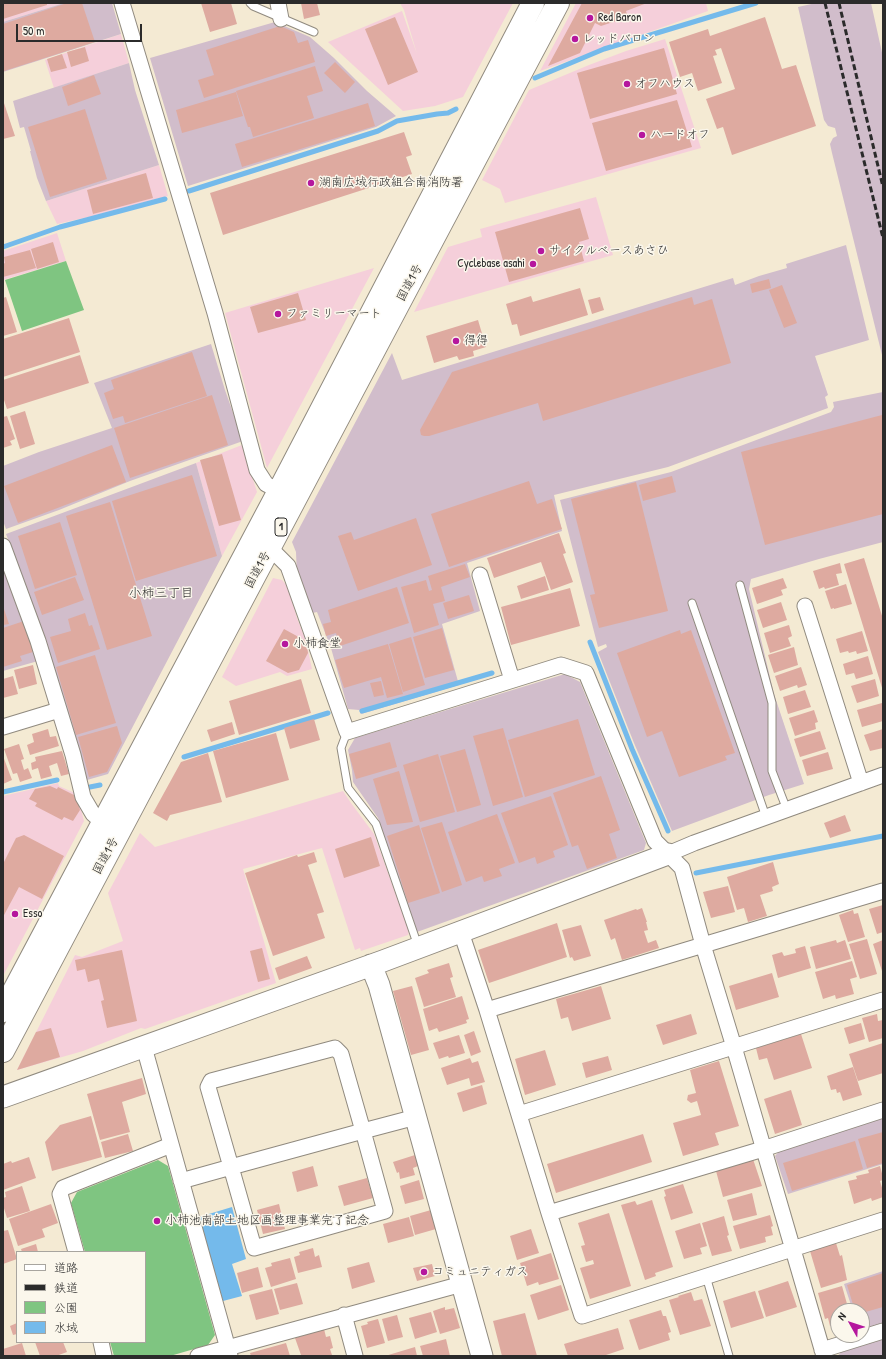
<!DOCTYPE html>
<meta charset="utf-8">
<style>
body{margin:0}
#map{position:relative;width:886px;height:1359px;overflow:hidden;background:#f4ead3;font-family:"Patrick Hand","Klee One",sans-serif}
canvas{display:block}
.frame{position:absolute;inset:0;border:4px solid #2b2b2b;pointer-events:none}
.legend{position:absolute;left:16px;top:1251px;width:130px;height:92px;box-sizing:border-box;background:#fbf7ec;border:1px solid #a8a59f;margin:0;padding:5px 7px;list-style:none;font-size:12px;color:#2b2b2b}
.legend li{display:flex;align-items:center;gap:8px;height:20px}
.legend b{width:20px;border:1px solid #a8a59f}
.north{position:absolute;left:830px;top:1303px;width:40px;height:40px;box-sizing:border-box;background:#fbf7ec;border:1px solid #a8a59f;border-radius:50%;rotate:309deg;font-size:11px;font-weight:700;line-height:16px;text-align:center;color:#2b2b2b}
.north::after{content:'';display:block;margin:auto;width:14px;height:18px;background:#b5179e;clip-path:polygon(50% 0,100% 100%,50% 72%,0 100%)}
.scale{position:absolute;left:16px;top:24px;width:126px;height:18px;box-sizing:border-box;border:2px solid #2b2b2b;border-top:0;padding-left:5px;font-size:12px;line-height:14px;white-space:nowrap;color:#2b2b2b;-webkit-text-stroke:3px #fbf7ec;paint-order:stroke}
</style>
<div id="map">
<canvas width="886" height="1359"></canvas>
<div class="frame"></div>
<ul class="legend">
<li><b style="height:5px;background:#fff"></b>道路</li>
<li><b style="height:5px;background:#2b2b2b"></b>鉄道</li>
<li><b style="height:11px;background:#7fc581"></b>公園</li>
<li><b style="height:11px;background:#74baeb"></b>水域</li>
</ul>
<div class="north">N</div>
<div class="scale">50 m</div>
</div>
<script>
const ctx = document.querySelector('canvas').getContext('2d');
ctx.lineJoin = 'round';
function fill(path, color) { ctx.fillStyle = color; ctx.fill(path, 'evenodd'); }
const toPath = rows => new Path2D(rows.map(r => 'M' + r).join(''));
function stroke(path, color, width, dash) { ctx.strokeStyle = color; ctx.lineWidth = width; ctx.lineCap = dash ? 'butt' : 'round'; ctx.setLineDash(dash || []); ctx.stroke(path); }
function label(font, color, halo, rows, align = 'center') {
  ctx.font = font + ' "Patrick Hand","Klee One",sans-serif'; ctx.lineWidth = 3; ctx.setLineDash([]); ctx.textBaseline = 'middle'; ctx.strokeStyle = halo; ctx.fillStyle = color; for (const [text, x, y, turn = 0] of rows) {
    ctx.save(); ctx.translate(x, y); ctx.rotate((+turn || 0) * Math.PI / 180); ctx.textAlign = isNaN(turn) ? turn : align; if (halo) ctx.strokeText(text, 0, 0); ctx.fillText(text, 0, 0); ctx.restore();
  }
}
fill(toPath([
 [3,3,64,3,3,22],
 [400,3,513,3,463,97,435,106,403,111,328,42,402,11,417,54,404,10],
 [576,3,706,3,708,11,540,71],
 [121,34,129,63,54,88,45,60],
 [665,39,701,148,505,203,500,189,482,180,529,90,589,65,626,51],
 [159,165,168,196,93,216,57,224,46,201],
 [596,197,613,255,414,312,448,247,482,237,480,229],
 [57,233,66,261,3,280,3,251],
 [374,268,267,468,225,313],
 [242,445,257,492,222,556,196,463],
 [273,578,282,580,288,587,297,618,306,641,312,669,287,676,280,672,236,686,222,677],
 [58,783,59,786,77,794,84,821,3,976,3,796],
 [343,791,351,803,374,834,409,931,408,935,361,951,360,948,355,950,322,848,243,869,276,983,145,1029,141,1028,83,1051,17,1070,75,955,82,957,123,941,108,893,140,833,155,847]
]), '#f5cfda');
fill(toPath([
 [64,3,112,3,121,34,3,72,3,22],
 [816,3,871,3,883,57,883,359,832,153,830,144,833,138,837,136,835,128,828,126,824,120,798,7],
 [275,22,310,37,334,58,367,91,396,116,376,127,188,186,150,58],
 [129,63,135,90,159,165,46,201,37,178,30,151,31,151,24,127,20,128,13,101],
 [846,245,869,340,815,356,828,395,825,397,828,408,668,467,554,495,562,531,467,563,480,611,442,624,459,685,361,714,359,710,348,709,331,648,317,612,308,614,297,577,296,552,292,542,392,353,402,380,733,278,735,285,759,276,787,268,786,264],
 [211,344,225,390,243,441,130,481,59,510,6,529,3,521,3,466,39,452,112,428,94,383],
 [883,392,883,542,819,559,751,579,749,589,774,694,804,784,769,795,672,831,634,743,598,652,607,647,606,644,598,647,560,500,671,472,831,412,834,407,833,402],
 [196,463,222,556,108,774,87,780,53,666,29,593,6,534],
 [3,562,38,661,3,671],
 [565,674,580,682,646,843,644,850,417,932,378,818,353,782,352,770,348,750,355,738],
 [883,1117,883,1164,788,1194,775,1156,782,1148],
 [883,1271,883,1323,862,1330,862,1311,853,1311,844,1284],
 [883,1339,883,1356,838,1356,841,1352]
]), '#d1bdcb');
fill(toPath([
 [66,261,84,310,22,331,5,280],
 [158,1160,168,1166,215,1335,208,1345,170,1356,114,1356,110,1342,145,1342,145,1252,85,1252,71,1203,77,1192]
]), '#7fc581');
fill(toPath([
 [232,1207,246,1259,232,1264,242,1296,223,1301,199,1217]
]), '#74baeb');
stroke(toPath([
 [535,78,604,49,756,3],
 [189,191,378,131,397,121,437,114,448,113,456,109],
 [3,247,60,227,165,199],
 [590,642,632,749,668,831],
 [362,711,492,673],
 [184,757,328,713],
 [90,787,100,785],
 [3,792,57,780],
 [696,873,883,836]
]), '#74baeb', 5);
fill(toPath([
 [3,3,47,3,47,5,3,19],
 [67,3,82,3,95,42,4,71,3,24],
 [201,3,231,3,237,24,210,32],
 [301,3,317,3,320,15,304,19],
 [582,3,647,3,626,11,628,17,601,26,595,23,580,53,548,66],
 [395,17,418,72,388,85,365,29],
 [765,17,782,69,796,65,816,126,732,155,723,127,717,129,706,99,735,89,721,48,715,50,717,55,713,56,722,83,698,91,692,73,680,77,669,42,708,29,710,36],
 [280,26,294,32,298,43,308,40,315,62,204,98,198,80,214,75,206,50],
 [85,47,89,61,71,67,67,52],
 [664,48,677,94,590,119,577,73],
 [62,54,67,68,51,72,47,59],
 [335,62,355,82,345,93,324,73],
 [315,66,323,91,307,96,314,118,253,137,250,127,248,127,236,91],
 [94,75,101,94,68,106,62,87],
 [236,92,243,116,182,133,176,110],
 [3,100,15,136,3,139],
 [677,100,692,147,606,171,592,123],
 [368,103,375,126,242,167,235,144],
 [85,109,107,179,50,197,28,127],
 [404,132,412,155,406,157,412,174,223,235,210,193],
 [146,173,153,198,93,214,87,190],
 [580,208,589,239,579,242,584,261,509,282,495,232],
 [53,242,59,262,37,269,31,249],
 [30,250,36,268,3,277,3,264,5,263,4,257],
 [769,279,771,288,752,293,750,284],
 [782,285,797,323,784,328,769,290],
 [580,288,588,315,520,336,517,324,512,325,506,304,531,296,533,302],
 [298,293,306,320,258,333,250,307],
 [6,297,17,332,3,336,3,298],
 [600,297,604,310,592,314,588,300],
 [692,297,694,305,712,299,731,363,543,421,538,403,429,436,424,436,421,435,420,430,452,372],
 [69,318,80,352,3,377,3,339],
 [478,320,486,347,473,351,474,356,459,360,457,356,434,363,426,336],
 [192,352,207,396,125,423,123,416,113,419,104,393,114,389,111,380],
 [80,355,89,383,7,409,3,397,3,380],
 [212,395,228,445,130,478,114,428],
 [25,411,35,444,20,449,10,416],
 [882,415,883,419,883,514,765,545,741,452],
 [7,416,15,439,10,441,12,445,3,448,3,417],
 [112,445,126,482,18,523,4,486],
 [222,454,241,520,219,526,200,460],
 [192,475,217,556,136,581,112,501],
 [672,476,676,492,643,501,639,485],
 [529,481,537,504,552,499,562,529,449,567,431,514],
 [636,482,668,611,599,628,590,595,595,594,571,499],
 [110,502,152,636,107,650,66,516],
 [416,518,432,565,358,591,338,536,351,532,354,540],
 [60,522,77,575,35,589,18,536],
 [559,533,566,553,563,554,573,582,551,590,541,562,494,578,487,558],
 [864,558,883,619,883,691,844,564],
 [840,563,842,573,836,574,839,585,825,589,824,587,819,589,813,571],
 [465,564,470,577,441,587,445,601,433,604,439,625,414,633,401,587,426,580,429,591,432,590,428,576],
 [545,576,549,590,521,599,517,586],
 [75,577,84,600,42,615,34,592],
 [783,578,787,588,781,590,783,595,757,604,752,588],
 [846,584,852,604,834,609,834,608,831,609,825,591],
 [397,587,409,623,340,646,336,633,326,636,323,624,331,622,328,610],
 [570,588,580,626,511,645,501,607],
 [469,595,474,611,448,619,443,603],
 [781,602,787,620,763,628,757,610],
 [3,606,9,624,3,625],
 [85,613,89,626,92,625,100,649,58,663,50,637,71,631,68,619],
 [24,621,33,652,20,656,22,661,3,667,3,628],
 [789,625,792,636,788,638,791,646,770,653,764,633],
 [442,628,454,670,425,678,413,637],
 [284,629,306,641,308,653,299,670,288,673,266,661],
 [680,630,681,634,691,630,735,753,725,756,727,760,679,777,662,731,647,737,617,653],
 [862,631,868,651,857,654,856,651,849,653,848,651,840,653,836,639],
 [411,637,425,685,403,692,389,644],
 [388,644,403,694,387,698,381,677,344,688,335,660],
 [794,647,798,665,774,673,768,655],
 [95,655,116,723,76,735,56,667],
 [868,656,873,674,856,679,854,673,846,675,843,664],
 [33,665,37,684,19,689,14,670],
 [801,667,807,685,798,688,797,685,780,691,775,676],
 [13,676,18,694,3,698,3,679],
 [301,679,311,713,239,735,229,701],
 [875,679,879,696,857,703,851,686],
 [381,681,384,695,374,697,370,683],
 [805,690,811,707,788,714,783,697],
 [882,703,883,707,883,721,862,727,857,710],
 [814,710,818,722,815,723,816,729,795,736,789,718],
 [314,719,320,740,290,749,284,728],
 [578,719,595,775,525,797,508,740],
 [232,722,235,734,211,742,207,730],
 [117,726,122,743,107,772,89,777,78,737],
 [503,728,523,797,493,806,473,736],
 [48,729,50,737,56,736,59,746,30,755,27,745,34,742,32,734],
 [883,729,883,748,870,751,864,735],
 [820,731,826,749,800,757,794,739],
 [276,733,289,780,226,798,213,751],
 [390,742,397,767,356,779,349,754],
 [19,744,24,759,21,760,24,770,28,768,32,778,20,782,17,773,13,774,4,749],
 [465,749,481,805,457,812,440,756],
 [62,751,69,774,61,776,57,763,49,766,52,776,41,779,38,768,32,770,31,763,36,761,35,757],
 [828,752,833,769,807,776,802,760],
 [208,753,222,802,170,815,167,821,153,813,181,762],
 [438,754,455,812,420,822,403,765],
 [3,756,12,780,3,784],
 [399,771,413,822,387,825,373,779],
 [601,776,620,830,609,834,617,858,587,869,578,845,572,847,553,793],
 [50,786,57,789,58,787,76,796,80,810,73,821,64,817,62,820,35,806,37,803,29,799,35,789],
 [551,796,568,845,553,851,555,857,537,864,535,857,519,863,501,813],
 [497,814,515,863,499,869,502,876,484,882,482,876,466,882,448,832],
 [845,815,851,831,830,838,824,823],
 [442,822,462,885,442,892,421,828],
 [419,825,440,893,408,903,387,836],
 [24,835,64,856,42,899,19,887,3,917,3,864,16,838],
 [371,837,380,866,344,878,335,849],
 [314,852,317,862,308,865,324,912,317,914,325,938,273,956,245,873,297,855,298,857],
 [773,862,779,884,772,887,773,891,760,895,767,916,748,922,744,908,737,910,727,877],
 [728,886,735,912,711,918,703,892],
 [883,905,883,932,877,934,869,909],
 [642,908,647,922,646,922,648,930,644,931,648,943,656,940,659,948,622,960,615,938,611,940,604,920,636,909,637,910],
 [853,910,854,914,858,913,865,937,848,942,839,915],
 [557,923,567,957,489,983,478,950],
 [581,925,591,956,574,961,572,957,570,958,562,930],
 [867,939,877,974,860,979,849,944],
 [836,940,837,943,845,940,851,959,816,969,810,947],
 [883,940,883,974,873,944],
 [805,946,811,968,778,978,772,955,782,952,784,956,796,953,795,949],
 [262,948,270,979,258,982,250,951],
 [122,950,137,1021,107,1028,101,1001,104,1000,99,979,88,982,85,969,77,971,75,960],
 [307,956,312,968,279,980,275,968],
 [852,961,857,977,850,979,854,994,836,999,835,995,823,999,815,972],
 [449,963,453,977,450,978,456,997,424,1007,415,978,429,973,427,970],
 [772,973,779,997,736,1010,729,986],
 [412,986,429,1050,411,1055,393,991],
 [601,986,611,1019,572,1031,568,1017,561,1019,556,999],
 [462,996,469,1019,466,1020,467,1023,439,1032,437,1028,429,1031,423,1009],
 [691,1014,697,1034,663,1045,656,1025],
 [877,1014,878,1021,883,1020,883,1038,869,1042,862,1018],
 [861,1023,865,1039,849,1044,844,1028],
 [51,1028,60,1057,17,1070,36,1032],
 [474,1031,481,1052,471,1056,464,1035],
 [801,1034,812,1068,774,1080,767,1058,759,1060,756,1048],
 [459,1035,465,1053,449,1058,448,1056,439,1059,433,1043],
 [883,1043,883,1073,858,1081,849,1054],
 [545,1050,556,1085,525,1095,515,1059],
 [608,1056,612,1070,586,1078,582,1063],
 [470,1058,472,1063,478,1061,485,1082,471,1086,469,1078,447,1085,441,1068],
 [719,1061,739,1126,715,1133,719,1145,683,1156,673,1123,701,1115,697,1101,691,1103,687,1100,688,1095,696,1093,690,1070],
 [853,1067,862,1095,843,1101,840,1092,837,1093,836,1089,831,1090,827,1076],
 [142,1078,146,1094,122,1102,130,1132,100,1140,87,1094],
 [482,1085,487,1104,463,1112,457,1093],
 [791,1090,802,1125,775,1134,764,1099],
 [91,1116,102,1157,52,1171,45,1142,60,1125],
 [883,1132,883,1163,867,1168,858,1139],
 [128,1134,133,1151,105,1158,101,1142],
 [643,1134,652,1162,556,1193,547,1164],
 [855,1141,863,1169,792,1191,783,1163],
 [415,1155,418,1166,413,1168,415,1175,400,1179,399,1172,397,1173,393,1162],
 [29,1157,36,1178,3,1190,3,1164,11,1161,12,1163],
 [753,1159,762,1186,723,1197,716,1171],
 [313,1166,318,1186,297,1192,292,1172],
 [880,1166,883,1177,883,1180,880,1181,883,1191,883,1197,872,1201,871,1198,854,1204,848,1181,857,1179,856,1176,869,1173,868,1170],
 [367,1178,373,1198,344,1206,338,1186],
 [419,1180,424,1199,405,1204,400,1186],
 [683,1184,693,1213,671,1220,664,1197,666,1196,664,1190],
 [22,1186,30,1211,7,1218,3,1205,3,1198,6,1197,5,1192],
 [752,1193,757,1215,733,1221,727,1200],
 [652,1200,673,1267,655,1273,656,1276,645,1280,621,1205,635,1201,637,1205],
 [51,1204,58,1223,42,1229,45,1237,18,1246,9,1219],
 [279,1204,285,1229,263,1234,257,1210],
 [431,1210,436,1229,415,1235,410,1216],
 [609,1213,631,1286,590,1299,580,1268,594,1264,593,1260,586,1262,581,1246,585,1245,578,1223],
 [770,1215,773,1226,771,1227,773,1235,765,1237,766,1242,740,1249,733,1226],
 [724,1216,729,1235,727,1236,732,1251,712,1256,702,1223],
 [409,1217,414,1236,388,1243,383,1224],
 [700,1223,707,1246,700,1248,702,1254,684,1259,675,1231],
 [531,1229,539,1253,517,1260,510,1236],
 [8,1230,17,1259,3,1264,3,1231],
 [836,1243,840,1256,842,1255,847,1280,821,1288,810,1251],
 [36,1244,38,1252,22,1252,21,1249],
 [313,1248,315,1257,319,1255,322,1267,298,1273,294,1257,300,1255,299,1252],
 [551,1253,559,1279,539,1285,538,1282,527,1286,520,1263],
 [290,1258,296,1279,271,1287,265,1268,272,1266,271,1263],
 [369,1262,375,1282,352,1289,347,1268],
 [432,1264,435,1276,417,1281,413,1268],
 [258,1267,263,1287,242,1293,237,1273],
 [883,1273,883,1307,862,1313,862,1311,855,1311,847,1285],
 [788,1281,797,1307,766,1317,758,1291],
 [297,1283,303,1304,280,1310,274,1289],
 [561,1285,569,1310,538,1320,530,1295],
 [842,1286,849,1311,838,1311,838,1324,830,1326,828,1318,825,1319,818,1293],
 [272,1289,279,1314,256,1320,249,1295],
 [755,1291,764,1318,731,1328,723,1301],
 [691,1292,694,1301,702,1299,711,1326,680,1335,669,1300,679,1297,678,1296],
 [445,1307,445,1310,454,1308,460,1328,440,1334,433,1311],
 [661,1310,663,1316,666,1316,671,1332,668,1333,670,1340,639,1350,629,1320],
 [431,1312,437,1332,415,1339,409,1318],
 [525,1313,537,1356,502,1356,493,1321],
 [397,1315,403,1337,388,1341,382,1319],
 [378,1319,385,1343,367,1348,361,1326,368,1324,367,1322],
 [17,1323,17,1334,13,1335,10,1326],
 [618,1328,624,1349,603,1356,568,1356,564,1344],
 [324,1329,326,1337,330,1336,333,1348,330,1349,332,1355,301,1355,295,1338],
 [446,1339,450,1356,423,1356,420,1346],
 [35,1342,63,1342,67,1352,56,1356,40,1356],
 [22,1343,26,1356,3,1356,3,1349],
 [286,1343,290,1356,251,1356,250,1353],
 [415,1347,417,1356,385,1356]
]), '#deaaa0');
const lane = toPath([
 [250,3,253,6,314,32],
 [740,585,772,703,772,771,787,810],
 [692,603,766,817],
 [347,732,341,748,348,788,376,824,418,946],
 [706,1276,729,1356]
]);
const street = toPath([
 [122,3,215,313,257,470,266,484,279,491],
 [278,3,281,19],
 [3,546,38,641,73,755,83,797,93,814,102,822],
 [270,548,288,566,347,732,561,665,586,673,655,841,682,868,703,945,734,1047,824,1356],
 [480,575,512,680],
 [805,606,861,783],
 [3,727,59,710],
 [668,854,694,843,883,775],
 [461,932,487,1010,549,1213,582,1316,883,1220],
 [487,1010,883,891],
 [144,1047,230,1356],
 [519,1114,883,1000],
 [181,1181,231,1167,208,1087,211,1081,335,1048,341,1054,363,1131,385,1211,254,1248,231,1167,363,1131,416,1117],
 [549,1213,763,1149,883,1110],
 [76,1252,60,1194,63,1188,171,1145],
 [344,1315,355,1356],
 [101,1342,104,1356],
 [822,1350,883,1331],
 [198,1356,462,1284]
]);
const secondary = toPath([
 [371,965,379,985,482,1356],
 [3,1097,383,961,668,854]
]);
const highway = toPath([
 [3,1011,279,491,533,3],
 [3,1051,558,3]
]);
stroke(lane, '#908a7f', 9);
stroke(street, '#908a7f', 17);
stroke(secondary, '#908a7f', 23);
stroke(highway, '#908a7f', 24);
stroke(lane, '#fff', 7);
stroke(street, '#fff', 15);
stroke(secondary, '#fff', 21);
stroke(highway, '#fff', 22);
stroke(toPath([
 [825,3,883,238],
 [839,3,883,187]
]), '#2b2b2b', 3, [6, 3]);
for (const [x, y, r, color] of [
 [590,18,4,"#b5179e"],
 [575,39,4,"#b5179e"],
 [627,84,4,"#b5179e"],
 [642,135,4,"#b5179e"],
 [311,183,4,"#b5179e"],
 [541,251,4,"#b5179e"],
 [533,264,4,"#b5179e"],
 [278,314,4,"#b5179e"],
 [456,341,4,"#b5179e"],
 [285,644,4,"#b5179e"],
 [15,914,4,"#b5179e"],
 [157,1221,4,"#b5179e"],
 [424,1272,4,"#b5179e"]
]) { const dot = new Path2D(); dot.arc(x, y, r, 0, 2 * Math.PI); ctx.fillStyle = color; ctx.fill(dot); stroke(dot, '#fbf7ec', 1.5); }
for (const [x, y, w] of [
 [281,527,12]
]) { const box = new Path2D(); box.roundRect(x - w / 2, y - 9, w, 18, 3); ctx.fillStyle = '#fbf7ec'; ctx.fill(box); stroke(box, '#2b2b2b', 1); }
label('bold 11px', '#2b2b2b', null, [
 ["1",281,527]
]);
label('12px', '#2b2b2b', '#fbf7ec', [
 ["Red Baron",598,18],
 ["レッドバロン",583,39],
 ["オフハウス",635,84],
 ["ハードオフ",650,135],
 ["湖南広域行政組合南消防署",319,183],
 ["サイクルベースあさひ",549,251],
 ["Cyclebase asahi",525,264,"right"],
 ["ファミリーマート",286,314],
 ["得得",464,341],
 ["小柿食堂",293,644],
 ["Esso",23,914],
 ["小柿池南部土地区画整理事業完了記念",165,1221],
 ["コミュニティガス",432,1272]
], 'left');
label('12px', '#2b2b2b', '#fbf7ec', [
 ["国道1号",410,283,-62],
 ["国道1号",258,570,-62],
 ["国道1号",106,856,-62]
]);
label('13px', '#2b2b2b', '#fbf7ec', [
 ["小柿三丁目",161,594]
]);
</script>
